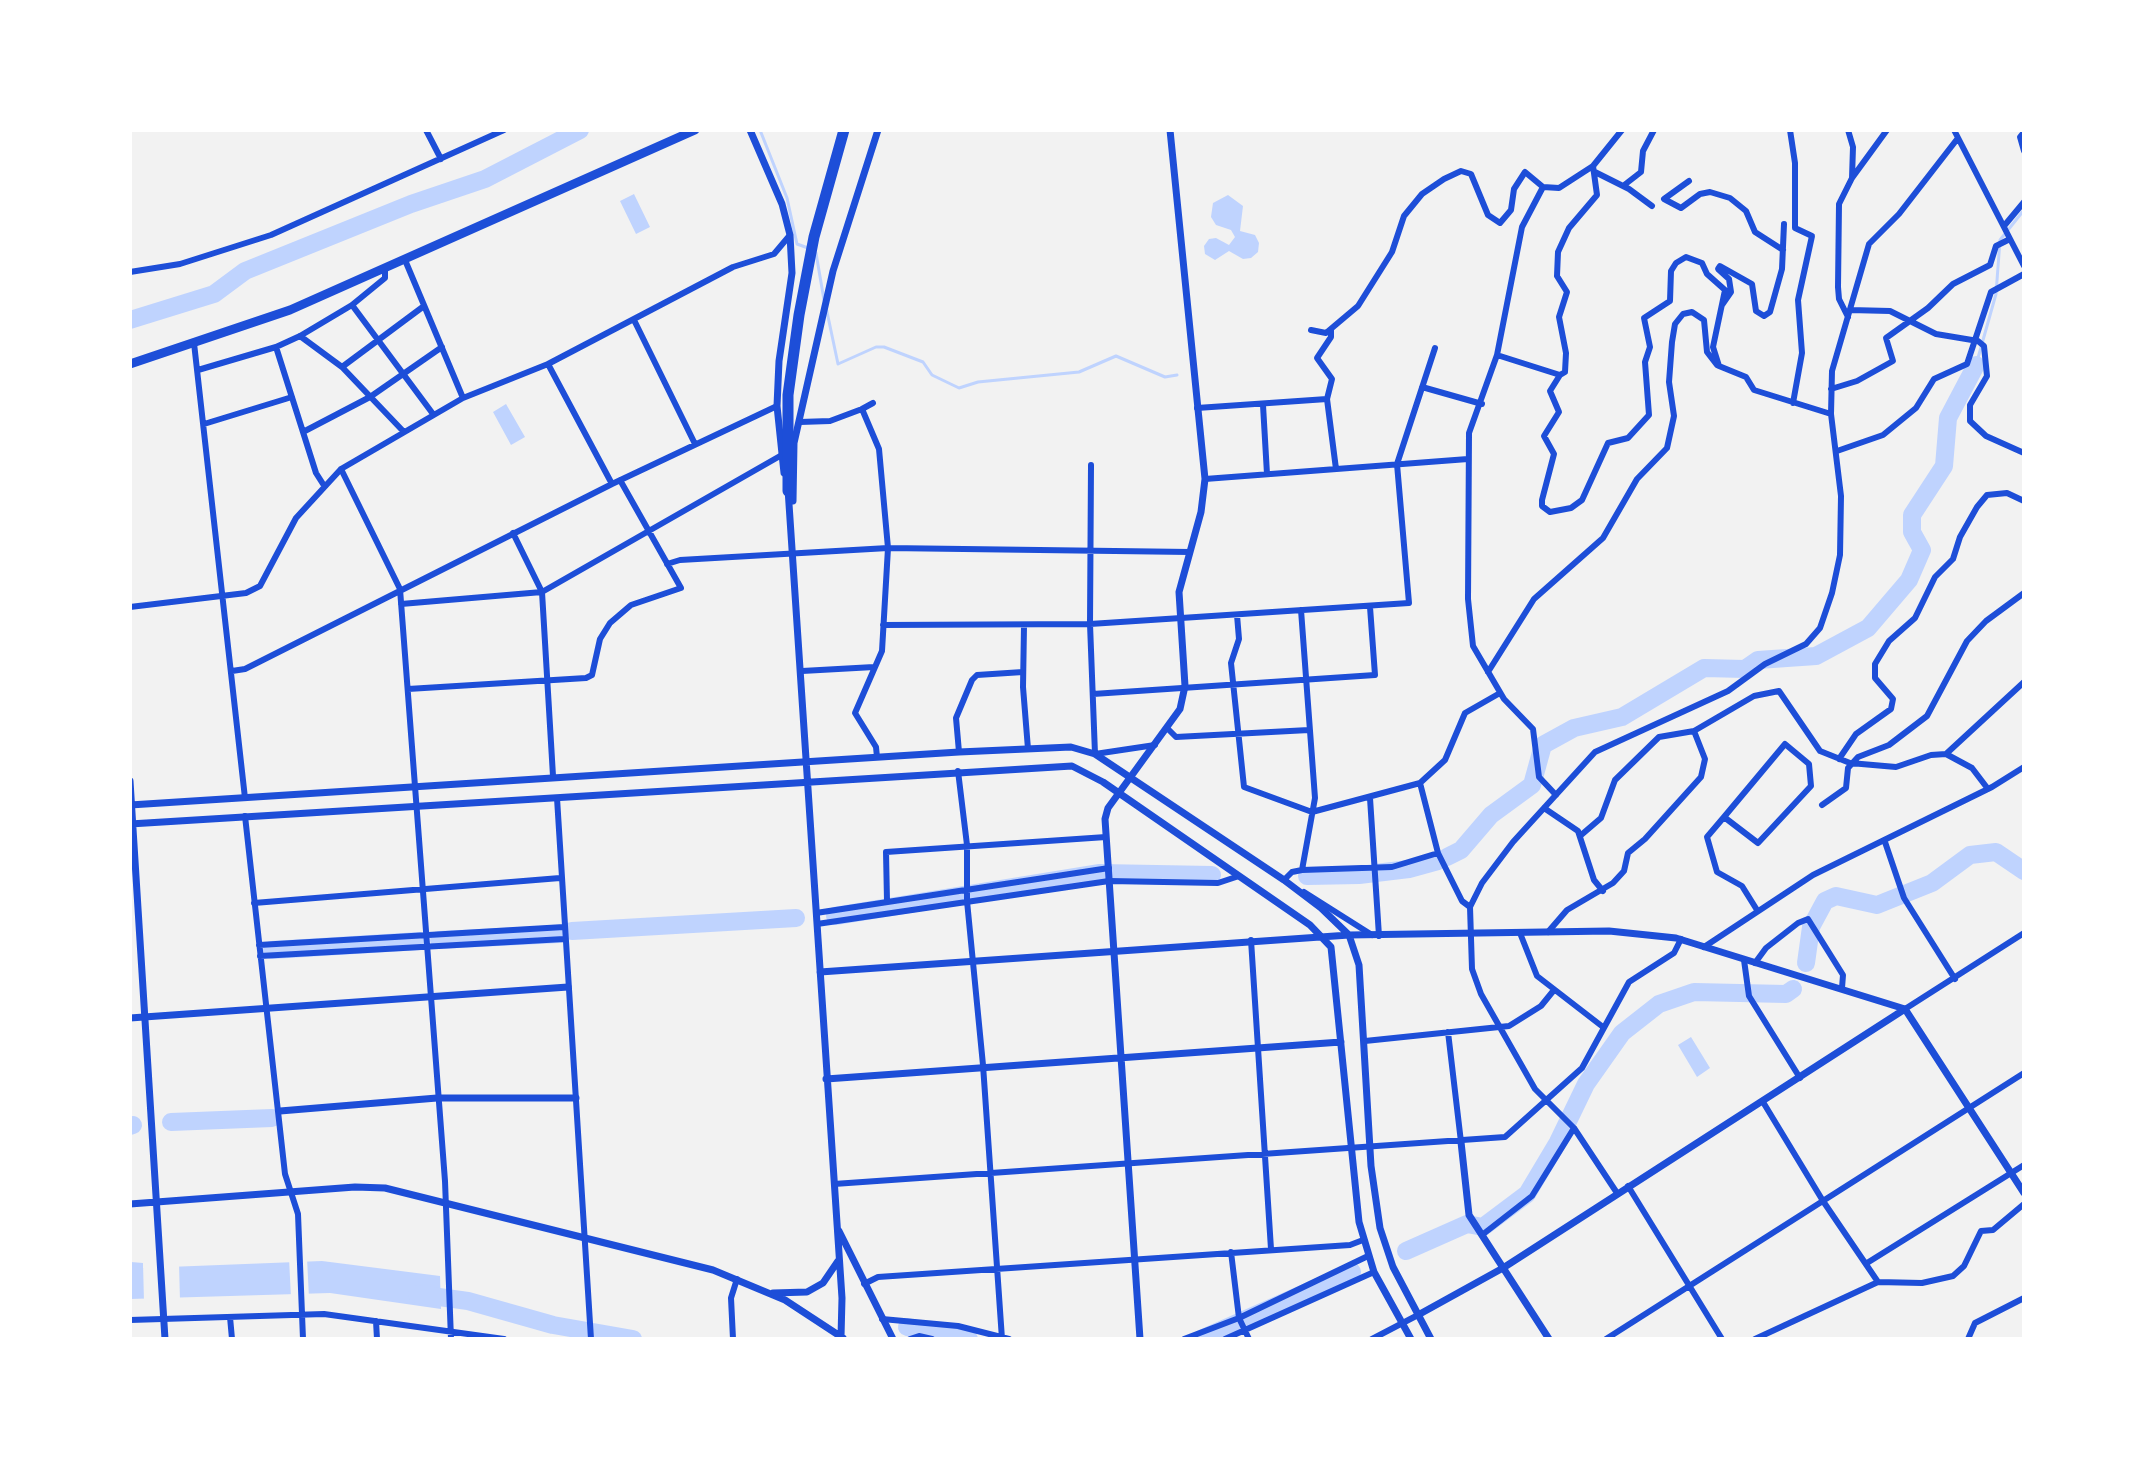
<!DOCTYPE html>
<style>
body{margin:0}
#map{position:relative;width:2154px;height:1469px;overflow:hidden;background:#f2f2f2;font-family:"Work Sans",sans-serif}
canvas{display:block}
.frame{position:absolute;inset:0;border:132px solid #fff;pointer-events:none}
</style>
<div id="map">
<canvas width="2154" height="1469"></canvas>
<div class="frame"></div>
</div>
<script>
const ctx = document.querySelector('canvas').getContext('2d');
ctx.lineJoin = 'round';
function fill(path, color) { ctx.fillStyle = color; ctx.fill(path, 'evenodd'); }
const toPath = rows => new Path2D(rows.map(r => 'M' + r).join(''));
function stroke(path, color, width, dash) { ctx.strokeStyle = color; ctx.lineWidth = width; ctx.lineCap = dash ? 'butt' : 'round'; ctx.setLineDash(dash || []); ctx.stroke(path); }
fill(toPath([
 [634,194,650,227,636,234,620,201],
 [1228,195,1243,206,1240,231,1255,235,1259,243,1258,252,1251,258,1243,259,1229,251,1215,260,1205,254,1204,246,1209,239,1216,238,1229,245,1235,237,1231,230,1216,225,1211,217,1213,203],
 [506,404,525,437,511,445,493,412],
 [1691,1037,1710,1068,1697,1077,1678,1045],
 [322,1261,440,1276,441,1309,330,1293,130,1299,131,1262,143,1263,143,1268]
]), '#bfd3fe');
fill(toPath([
 [289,1258,307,1258,309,1298,291,1298],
 [143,1263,179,1263,180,1301,144,1302]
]), '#f2f2f2');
stroke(toPath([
 [760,130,787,198,797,244,808,248],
 [816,253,824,300],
 [826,307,838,364,876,347,884,347,923,362,932,375,959,388,978,382,1079,372,1116,356,1165,377,1177,375],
 [1976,365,1996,294,2000,240,2024,210]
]), '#bfd3fe', 3);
stroke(toPath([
 [130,320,214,294,245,271,411,204,485,179,580,130],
 [1447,857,1461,850,1491,815,1532,785,1543,745,1574,728,1622,717,1704,668,1745,669,1758,660,1816,656,1868,628,1909,580,1922,550,1912,532,1912,515,1944,466,1948,418,1976,365],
 [1307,876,1359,875,1409,869,1438,861],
 [835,916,1100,873,1212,875],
 [572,931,796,918],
 [439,940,559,934],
 [272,950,420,941],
 [1806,963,1811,927,1825,901,1836,896,1877,905,1932,883,1970,855,1996,852,2024,871],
 [171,1122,272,1118],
 [130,1126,133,1125],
 [1406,1251,1467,1224,1483,1227,1527,1194,1558,1142,1586,1084,1622,1033,1659,1004,1694,992,1786,994,1793,989],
 [417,1294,468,1301,553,1325,633,1339],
 [907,1327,969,1339],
 [1201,1339,1352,1272]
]), '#bfd3fe', 18);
stroke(toPath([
 [426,130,441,159],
 [1790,130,1795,163,1795,228,1812,236,1798,300,1802,353,1793,403],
 [1848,130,1853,147,1852,178],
 [1954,130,2024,266],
 [2024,132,2020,137,2024,151],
 [1593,166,1622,130],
 [1595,172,1629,189,1652,206],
 [1689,181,1664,199,1681,208,1700,194,1710,192,1730,198,1746,211,1755,232,1783,250],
 [1623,186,1641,172,1643,151,1654,130],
 [1543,187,1522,227,1497,355,1469,433,1468,599,1473,646,1504,699,1533,729,1539,777,1556,795],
 [2004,226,2024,202],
 [405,260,463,398],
 [130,272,180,264,271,235,504,130],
 [352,305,433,414],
 [1722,305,1731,292,1729,279,1718,269,1720,266,1752,284,1756,311,1764,316,1770,312,1782,269,1784,224],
 [1850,310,1890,311,1936,334,1978,341,1984,346,1987,376,1970,405,1970,421,1986,436,2024,453],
 [1848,317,1839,299,1838,287,1839,204,1852,178,1887,130],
 [635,322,695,444],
 [1331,329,1331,337,1317,358,1332,379,1327,399,1336,469],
 [1311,330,1326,333,1358,306,1392,252,1404,216,1422,194,1444,179,1461,171,1471,174,1488,215,1500,223,1511,210,1514,189,1525,172,1543,187,1559,188,1593,166,1597,195,1569,228,1558,252,1557,276,1567,292,1559,317,1566,353,1565,372,1560,375],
 [300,336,342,367,403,431],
 [194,343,245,798],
 [276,347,316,473,323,484],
 [1497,355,1560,375,1550,391,1559,412,1544,436,1554,454,1542,500,1542,506,1550,512,1571,508,1582,500,1608,443,1628,438,1649,415,1645,362,1650,347,1644,318,1670,301,1671,271,1676,263,1686,257,1702,263,1707,274,1725,290,1713,347,1719,366,1746,377,1754,390,1831,414],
 [548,364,612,484],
 [342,367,424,306],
 [198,370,276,347,300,336,352,305,385,278,385,268],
 [1422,387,1482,404],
 [1831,389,1857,381,1893,361,1886,338,1928,308,1953,284,1990,265,1996,246,2010,239],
 [873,403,862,409,879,449,888,548,882,651,855,713,876,747,877,757],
 [1263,405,1267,474],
 [1197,408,1327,399],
 [800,422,830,421,862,409],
 [204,424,292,397],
 [303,432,370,397,442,347],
 [1837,451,1883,435,1916,408,1934,379,1967,364,1991,292,2024,274],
 [1091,465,1090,624,1095,754,1155,745],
 [341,469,400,589,445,1181,451,1339],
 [1205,479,1468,459],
 [513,533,542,592,553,776],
 [667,564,680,560,888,548,1190,552],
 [401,604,542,592,780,456],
 [130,607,246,593,260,586,296,518,341,469,463,398,548,364,733,267,774,254,790,235],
 [1301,610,1315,798,1302,870],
 [1237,615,1239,639,1231,663,1244,787,1312,812,1420,783,1445,760,1465,713,1500,693],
 [883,625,1090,624,1409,603,1397,464,1435,348],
 [1024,626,1023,687,1028,749],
 [232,671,245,669,612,484,777,406],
 [802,671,874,667],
 [1488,672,1534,599,1603,538,1637,479,1667,448,1674,416,1669,382,1672,342,1675,324,1683,314,1692,312,1704,320,1707,352,1717,365],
 [408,689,586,678,592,675,600,639,610,623,631,605,681,588,620,480],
 [1093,694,1375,675,1370,607],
 [1168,729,1176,737,1309,730],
 [959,752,956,718,972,680,977,675,1023,672],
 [1946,754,2024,682],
 [1839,759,1856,734,1891,709,1893,699,1875,678,1875,664,1889,641,1915,618,1935,577,1953,559,1960,537,1977,507,1987,495,2007,493,2024,501],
 [958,771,967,845,967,901,983,1065,1002,1339],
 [1420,783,1438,853,1462,901,1470,907],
 [557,798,591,1339],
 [1370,798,1379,936],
 [1822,805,1846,788,1848,768,1858,757,1889,745,1927,716,1967,641,1986,621,2024,593],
 [1544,808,1578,831,1594,880,1603,891],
 [245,816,285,1174,298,1214,303,1339],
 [1724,817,1758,843,1811,786,1809,764,1785,744,1724,817,1707,837,1717,872,1742,886,1757,910],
 [1580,836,1601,818,1615,780,1659,737,1694,731,1754,696,1779,691,1820,751,1850,763,1896,767,1931,755,1946,754,1972,768,1988,789],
 [1885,842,1904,898,1955,979],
 [1287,882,1284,880,1292,872,1302,870,1392,867,1438,853],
 [1304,892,1372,935],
 [887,901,886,852,1106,837],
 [254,903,560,878],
 [816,913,1109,868],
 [817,924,1109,881,1218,883,1239,876],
 [1548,932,1567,910,1613,883,1624,871,1628,853,1645,839,1701,777,1705,759,1694,731],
 [1520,933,1537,976,1603,1027],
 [1251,940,1271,1249],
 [259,945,564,927],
 [1704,947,1813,875,1992,787,2024,767],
 [260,956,564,939],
 [1744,960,1749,996,1800,1078],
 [1755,963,1766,948,1798,923,1808,919,1843,975,1842,988],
 [1905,1009,2024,933],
 [1448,1032,1461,1142],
 [1365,1041,1509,1026,1541,1006,1554,990],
 [1763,1102,1823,1201,1878,1282],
 [834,1184,1505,1137,1582,1068,1629,982,1674,953,1681,939],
 [1628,1186,1722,1339],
 [1617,1193,1574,1128,1535,1089,1481,994,1472,969,1470,907,1482,883,1513,842,1595,752,1728,691,1765,664,1806,644,1820,628,1832,593,1840,555,1841,496,1831,414,1832,371,1869,244,1899,214,1958,138],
 [1482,1235,1532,1196,1574,1128],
 [1231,1252,1239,1318,1249,1339],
 [1867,1263,2024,1165],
 [864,1284,878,1277,1350,1245,1363,1240],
 [230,1317,232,1339],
 [882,1319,958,1326,1009,1339],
 [130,1320,324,1314,504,1339],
 [376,1321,377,1339],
 [733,1339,731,1298,737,1279],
 [910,1339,919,1336,932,1339],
 [1184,1339,1239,1318,1368,1256],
 [1225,1339,1374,1272],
 [1372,1339,1418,1315],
 [1606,1339,2024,1073],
 [1755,1339,1878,1282,1922,1283,1953,1276,1964,1266,1981,1231,1993,1230,2024,1204],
 [1968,1339,1975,1323,2024,1298]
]), '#1d4ed8', 6);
stroke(toPath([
 [750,130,782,204,790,235,792,273,779,361,777,406,784,473],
 [788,489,842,1298,841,1337],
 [793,501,794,443,833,271,878,130],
 [130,781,165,1339],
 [130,805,959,752,1071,747,1095,754,1284,880,1321,908,1349,935,1359,965,1371,1166,1380,1228,1393,1267,1431,1339],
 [130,824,1072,766,1103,782,1310,925,1331,947,1359,1222,1374,1272,1411,1339],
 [820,972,1349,935,1609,931,1676,938,1905,1009,2024,1193],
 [130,1018,568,987],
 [826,1079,1341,1042],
 [280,1111,437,1098,576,1098],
 [1461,1142,1469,1215,1549,1339],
 [130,1204,355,1187,385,1188,713,1270,785,1300,843,1338],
 [839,1231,893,1339],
 [773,1293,807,1292,823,1283,838,1261],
 [1418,1315,1503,1268,1905,1009],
 [1140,1339,1105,819,1108,808,1180,709,1185,686,1179,592,1201,512,1205,479,1170,130]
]), '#1d4ed8', 7);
stroke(toPath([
 [130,364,290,310,695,130]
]), '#1d4ed8', 9);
stroke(toPath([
 [788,491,788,395,799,315,814,237,844,130]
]), '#1d4ed8', 11);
</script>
